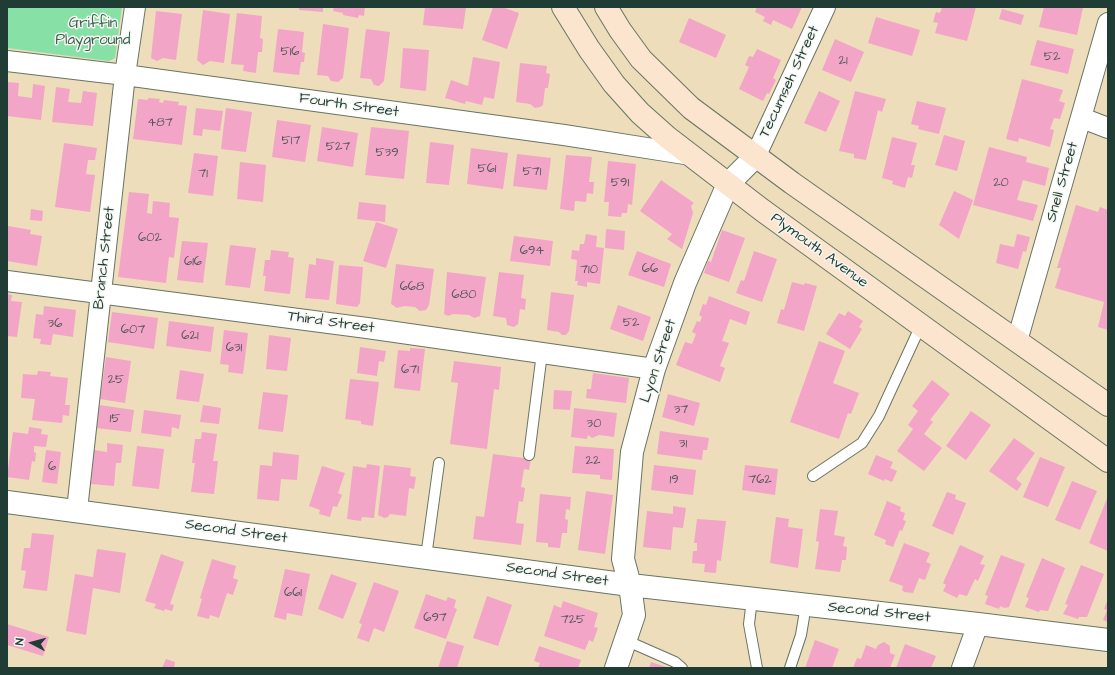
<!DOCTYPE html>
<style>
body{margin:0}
#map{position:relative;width:1115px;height:675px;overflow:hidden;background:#edddba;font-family:"Architects Daughter",sans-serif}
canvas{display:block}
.frame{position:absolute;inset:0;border:8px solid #1f3d34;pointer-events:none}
.north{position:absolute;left:12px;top:623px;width:40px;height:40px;-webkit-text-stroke:3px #f6f6f2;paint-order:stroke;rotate:276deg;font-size:11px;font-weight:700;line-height:16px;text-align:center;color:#1f3d34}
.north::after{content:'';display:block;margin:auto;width:14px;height:18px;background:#1f3d34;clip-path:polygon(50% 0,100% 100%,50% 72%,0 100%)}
</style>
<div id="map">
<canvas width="1115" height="675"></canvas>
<div class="frame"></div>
<div class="north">N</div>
</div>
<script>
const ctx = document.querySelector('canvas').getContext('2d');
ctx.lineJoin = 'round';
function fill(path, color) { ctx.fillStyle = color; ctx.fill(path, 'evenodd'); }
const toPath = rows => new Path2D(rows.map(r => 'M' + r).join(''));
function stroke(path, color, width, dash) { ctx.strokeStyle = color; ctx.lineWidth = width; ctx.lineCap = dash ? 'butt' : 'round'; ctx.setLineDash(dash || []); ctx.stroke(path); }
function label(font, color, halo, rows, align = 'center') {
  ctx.font = font + ' "Architects Daughter",sans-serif'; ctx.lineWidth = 3; ctx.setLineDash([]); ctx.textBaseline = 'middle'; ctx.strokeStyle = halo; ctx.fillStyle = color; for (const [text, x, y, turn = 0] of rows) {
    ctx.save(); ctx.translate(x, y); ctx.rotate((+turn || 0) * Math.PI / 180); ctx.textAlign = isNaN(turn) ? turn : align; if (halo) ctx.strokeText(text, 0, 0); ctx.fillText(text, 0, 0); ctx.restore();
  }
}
fill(toPath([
 [7,7,122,7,115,58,109,61,7,48]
]), '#87e0a5');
fill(toPath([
 [299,7,323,7,323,12,299,10],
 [334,7,365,7,364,16,359,15,358,18,343,15,343,13,333,11],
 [425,7,466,7,463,29,423,25],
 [493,7,502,7,519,13,507,49,482,40],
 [757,7,802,7,792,29,773,20,771,25,763,21,765,17,755,12],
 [942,7,976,7,967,41,935,33,938,23,933,22,936,12,940,13],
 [1044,7,1083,8,1077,35,1039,27],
 [1002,9,1024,15,1021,25,999,19],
 [203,10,230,14,224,63,210,61,203,65,197,60],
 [156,11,182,14,176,60,163,58,157,61,151,58],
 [237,13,262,16,260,38,263,39,262,52,258,52,256,73,243,71,244,65,231,64],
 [876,17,920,30,912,56,868,43],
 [689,18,726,35,716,58,679,42],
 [323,24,349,28,343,78,338,82,331,81,328,76,317,75],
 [278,29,304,32,302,52,305,53,304,62,301,62,299,75,273,72],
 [366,29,390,32,384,81,379,86,374,85,371,79,360,78],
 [835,39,864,52,851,82,822,70],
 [1037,40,1074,49,1068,74,1030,65],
 [403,48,429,50,426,91,400,88],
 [757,49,781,60,773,78,776,80,769,94,767,93,763,101,739,89,749,67,745,65,749,56,753,57],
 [473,57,500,62,494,99,484,97,482,105,466,101,465,104,445,98,451,80,468,86],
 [520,63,547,66,546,73,550,74,548,88,545,88,543,105,540,107,535,108,530,104,516,102],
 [1022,79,1063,90,1059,101,1065,103,1060,119,1054,118,1050,129,1054,130,1050,147,1019,138,1018,142,1006,139],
 [7,82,19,83,18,96,32,98,33,84,45,86,41,120,7,116],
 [56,87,70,89,68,102,81,103,83,91,97,93,93,126,52,122],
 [819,91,840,101,826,132,804,123],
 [855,91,886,99,882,112,878,110,866,160,854,158,854,154,839,151],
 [148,98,160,99,159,102,163,103,164,100,179,102,178,105,187,106,182,145,133,139,138,99,148,100],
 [917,101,946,108,939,134,918,129,919,126,911,124],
 [196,108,223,111,220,131,203,129,202,136,193,135],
 [226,108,252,112,246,152,221,149],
 [277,120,311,125,305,162,272,157],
 [322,127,358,133,353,167,317,161],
 [371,127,409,131,404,179,365,175],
 [944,135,965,141,957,171,935,165],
 [892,137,917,143,911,165,915,165,912,178,908,177,905,188,892,184,893,181,882,178],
 [430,142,454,145,449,185,426,183],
 [64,143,97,148,95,160,88,160,86,174,95,175,90,212,55,207],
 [989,147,1027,157,1026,162,1049,168,1045,186,1023,180,1017,200,1038,205,1033,221,973,205],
 [471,148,508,153,503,189,467,184],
 [194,153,218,156,213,196,188,193],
 [517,154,551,158,547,190,513,186],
 [566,155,592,157,589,182,594,182,593,194,587,193,586,202,575,201,574,211,560,209],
 [608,161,636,164,632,205,628,204,627,213,622,213,621,217,608,216,609,202,604,202],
 [240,162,266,165,263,202,237,199],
 [661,180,694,203,691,206,693,213,682,249,667,239,672,234,640,211],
 [954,191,973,200,959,239,939,225],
 [129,192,149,194,147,213,152,214,153,201,170,203,169,217,179,218,174,258,169,257,166,283,118,277],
 [359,202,386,205,385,222,357,219],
 [1076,205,1098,212,1100,207,1108,210,1108,330,1098,327,1104,302,1055,288,1061,268,1057,268],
 [31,209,43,211,42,221,30,220],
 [376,222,398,229,386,268,363,261],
 [8,226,31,230,30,234,42,236,37,266,7,261],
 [606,229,625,231,624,250,605,248],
 [722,230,745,238,729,282,704,273,708,261,711,262],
 [586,234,597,236,596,247,604,248,600,284,587,282,587,287,577,285,578,281,575,281,577,260,571,259,572,250,579,251,580,244,584,244],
 [1017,234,1030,237,1026,252,1023,251,1018,269,996,263,1000,244,1014,247],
 [514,236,553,241,550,266,510,261],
 [182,241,208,243,203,283,177,280],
 [230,245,256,248,250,288,225,285],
 [271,250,289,252,288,257,294,258,290,294,264,291,266,276,263,276,265,260,270,260],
 [637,251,671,264,664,287,628,275],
 [754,251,777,259,762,302,736,293,741,280,744,281],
 [316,258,334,261,329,300,305,298,309,264,316,265],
 [396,264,434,269,429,305,426,310,420,311,415,307,404,306,397,308,391,304],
 [339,265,363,267,360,303,357,307,336,304],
 [447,272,486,277,480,316,474,318,469,315,453,314,448,316,444,314],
 [499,272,524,275,521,298,526,299,525,310,520,309,518,324,514,327,507,325,506,318,493,316],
 [792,282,804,285,805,283,817,286,804,331,777,323,781,309,784,310],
 [551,292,574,295,569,331,566,335,562,335,559,332,547,330],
 [7,294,12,295,11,301,22,302,17,337,7,336],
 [709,296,750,312,746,325,730,319,722,341,729,343,720,366,725,368,720,382,676,365,685,342,692,344,696,334,692,332,697,321,700,322,702,317,699,315,703,304,706,305],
 [618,305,651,317,643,341,610,329],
 [44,306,76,310,73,337,53,334,51,345,40,344,41,339,33,338,36,314,43,315],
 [848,311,863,321,859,327,862,329,850,349,826,334,839,313,845,316],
 [112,312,158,318,154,349,108,342],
 [169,321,214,327,211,352,166,346],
 [224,330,248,333,243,374,228,372,229,365,220,364],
 [269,335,291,338,287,371,266,369],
 [819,341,845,351,833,383,859,393,851,414,848,413,839,439,790,422],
 [360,347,386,351,384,362,379,361,377,376,357,373],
 [410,348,425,349,420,391,394,388,398,350,410,351],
 [106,357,131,361,125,403,100,399],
 [454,361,501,367,499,390,494,389,487,449,450,444,458,383,451,382],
 [180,370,204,374,199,402,176,399],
 [38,371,51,372,50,376,68,378,65,405,70,405,69,416,63,415,62,423,32,420,35,399,21,398,23,374,37,375],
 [593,373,629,378,626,403,586,398,587,389,591,389],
 [350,379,379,382,373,426,361,424,361,421,345,419],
 [932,380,950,394,930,420,933,422,924,434,942,448,924,471,897,451,913,429,908,425,918,411,912,406],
 [554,390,572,391,570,410,553,409],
 [263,392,288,395,283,432,258,429],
 [668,394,700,403,694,426,662,417],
 [99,405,134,410,131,432,96,428],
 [203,405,221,408,219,424,200,422],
 [574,408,617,413,614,437,599,435,592,438,588,435,587,439,571,437],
 [144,410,181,415,179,429,172,427,171,437,141,433],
 [971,411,991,425,966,460,946,446],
 [29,427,42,429,41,434,48,435,46,447,34,446,34,452,36,453,35,462,32,461,29,480,7,477,13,432,28,434],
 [660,431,709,438,707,450,703,450,702,460,657,454],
 [202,432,217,434,213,461,218,461,214,494,191,492,195,463,192,463,195,439,201,439],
 [1014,438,1035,453,1016,479,1022,484,1017,491,989,471],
 [107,443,123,445,121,463,116,463,114,486,91,484,94,450,107,452],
 [137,446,164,449,159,489,132,486],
 [575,446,614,449,612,480,600,479,600,475,572,473],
 [46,450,61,452,57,484,42,482],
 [273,452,299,455,297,480,281,479,279,501,257,499,260,465,272,466],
 [493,454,531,459,529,470,524,469,521,487,525,488,523,502,519,501,516,523,524,524,521,545,473,539,476,516,484,517],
 [876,455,893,462,890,468,897,471,892,482,885,479,884,481,868,474],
 [1040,457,1065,467,1048,507,1023,497],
 [367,464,380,466,374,518,362,517,361,521,347,519,353,466,366,468],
 [384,465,411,468,410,476,416,477,414,489,409,488,406,516,390,514,388,517,384,518,378,515],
 [654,465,696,470,693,495,651,490],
 [745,465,778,469,775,495,742,490],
 [322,466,345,473,338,493,342,495,337,507,333,506,330,517,319,514,320,510,309,506],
 [1072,481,1097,491,1080,530,1055,520],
 [586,491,613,495,605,554,578,550],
 [947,492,956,495,955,499,966,503,953,535,932,526],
 [540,494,571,497,570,510,566,509,565,519,568,520,567,533,562,533,560,548,548,547,548,543,536,542],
 [1108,496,1108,551,1089,543],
 [887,501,901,507,900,511,905,513,903,520,906,521,902,531,900,530,893,547,885,544,886,540,874,535],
 [673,506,686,508,683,528,673,527,671,550,643,547,647,511,673,514],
 [820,509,838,511,834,535,845,537,843,546,847,547,846,560,842,560,840,572,815,569,819,542,816,541],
 [776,517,789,519,788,527,803,529,798,568,770,563],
 [697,519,726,521,721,561,717,560,716,573,704,572,705,564,692,563,693,551,697,551,697,543,694,543],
 [32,533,54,535,47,591,23,588,26,571,21,570,24,548,30,548],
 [904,543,930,553,926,562,931,564,925,580,919,578,913,593,904,592,902,590,903,586,889,581],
 [960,545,984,556,980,564,985,565,978,581,975,579,967,596,959,594,957,598,943,591,946,585,943,583],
 [97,549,126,553,120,593,93,588,86,635,66,631,75,574,93,577],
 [161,554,184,562,170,604,174,605,172,611,165,609,164,611,154,608,156,604,145,601],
 [1001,555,1025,564,1009,607,1005,608,1000,606,999,609,985,604,988,596,985,595],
 [1042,558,1065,568,1048,611,1040,610,1039,612,1025,607,1029,598,1026,597],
 [212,559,236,566,233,578,238,580,233,595,227,593,219,618,210,615,209,619,197,616,202,599,200,598],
 [1081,565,1104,574,1087,617,1079,617,1078,619,1063,614,1068,605,1065,604],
 [285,569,310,574,302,616,287,613,286,620,274,617],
 [331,574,357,583,343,619,318,609],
 [374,582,399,591,384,632,374,628,369,642,357,638,362,624,359,623],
 [426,594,446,601,448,597,456,600,454,608,457,609,446,639,414,628],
 [487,596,512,605,498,646,473,638],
 [1108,599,1108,622,1103,620,1107,610,1104,609],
 [563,601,598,613,594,627,598,628,593,642,589,640,585,650,544,636,554,605,561,608],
 [7,624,49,637,43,656,7,645],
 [815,640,839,649,832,668,805,668],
 [447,641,464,646,457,668,438,668],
 [884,642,890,646,890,653,895,655,890,668,853,668,857,658,861,659,866,645,876,649,878,645],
 [905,644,936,656,931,668,896,668],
 [539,646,581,660,578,668,538,668,540,663,534,661],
 [166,659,175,662,174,668,162,668],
 [651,662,669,668,649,668]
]), '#f3a5c8');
const service = toPath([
 [529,455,542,353],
 [813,476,862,443,879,416,921,325],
 [426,557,439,463],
 [752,599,749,624,757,668],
 [625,640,675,662,682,668],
 [790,668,801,635,806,605]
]);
const minor = toPath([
 [7,61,125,75,564,135,691,155],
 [1082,118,1108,128],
 [755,157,825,7],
 [7,281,367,328,654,369],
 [1017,341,1108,23],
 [77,510,125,75,135,7],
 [962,668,978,624]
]);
const tertiary = toPath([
 [7,502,630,585,978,624,1108,640],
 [616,668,634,615,630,585,623,559,632,452,654,369,685,283,728,184,755,157]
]);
const secondary = toPath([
 [563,7,589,49,614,84,640,113,667,137,762,210,1108,461],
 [606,7,620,30,641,59,691,108,792,183,1108,405]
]);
stroke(service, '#677563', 12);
stroke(minor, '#677563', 22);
stroke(tertiary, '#677563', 24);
stroke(secondary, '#677563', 24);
stroke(service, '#fff', 10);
stroke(minor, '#fff', 20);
stroke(tertiary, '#fff', 22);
stroke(secondary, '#fbe5cf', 22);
label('13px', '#545759', null, [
 ["516",290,52],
 ["52",1052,57],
 ["21",843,61],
 ["487",160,123],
 ["517",291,141],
 ["527",338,147],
 ["539",387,153],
 ["561",487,169],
 ["571",532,172],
 ["71",203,174],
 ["591",620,183],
 ["20",1001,183],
 ["602",150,238],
 ["694",532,251],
 ["616",193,262],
 ["66",650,269],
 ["710",589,270],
 ["668",412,287],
 ["680",464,295],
 ["52",631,323],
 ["36",55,324],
 ["607",133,330],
 ["621",190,336],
 ["631",234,348],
 ["671",410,370],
 ["25",116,380],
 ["37",681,410],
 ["15",115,419],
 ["30",594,424],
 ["31",683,444],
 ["22",593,461],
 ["6",52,467],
 ["19",674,480],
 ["762",760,480],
 ["661",293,593],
 ["697",435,618],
 ["725",573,620]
]);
label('15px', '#345e4b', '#f6f6f2', [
 ["Griffin",93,24],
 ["Playground",93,41]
]);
label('15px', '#1f3d34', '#f6f6f2', [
 ["Tecumseh Street",790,82,-65],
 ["Fourth Street",349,106,8],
 ["Snell Street",1063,182,-74],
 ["Plymouth Avenue",819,251,36],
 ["Branch Street",105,258,-84],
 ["Third Street",331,323,8],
 ["Lyon Street",659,361,-72],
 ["Second Street",236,532,8],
 ["Second Street",557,575,8],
 ["Second Street",879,613,6]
]);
</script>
